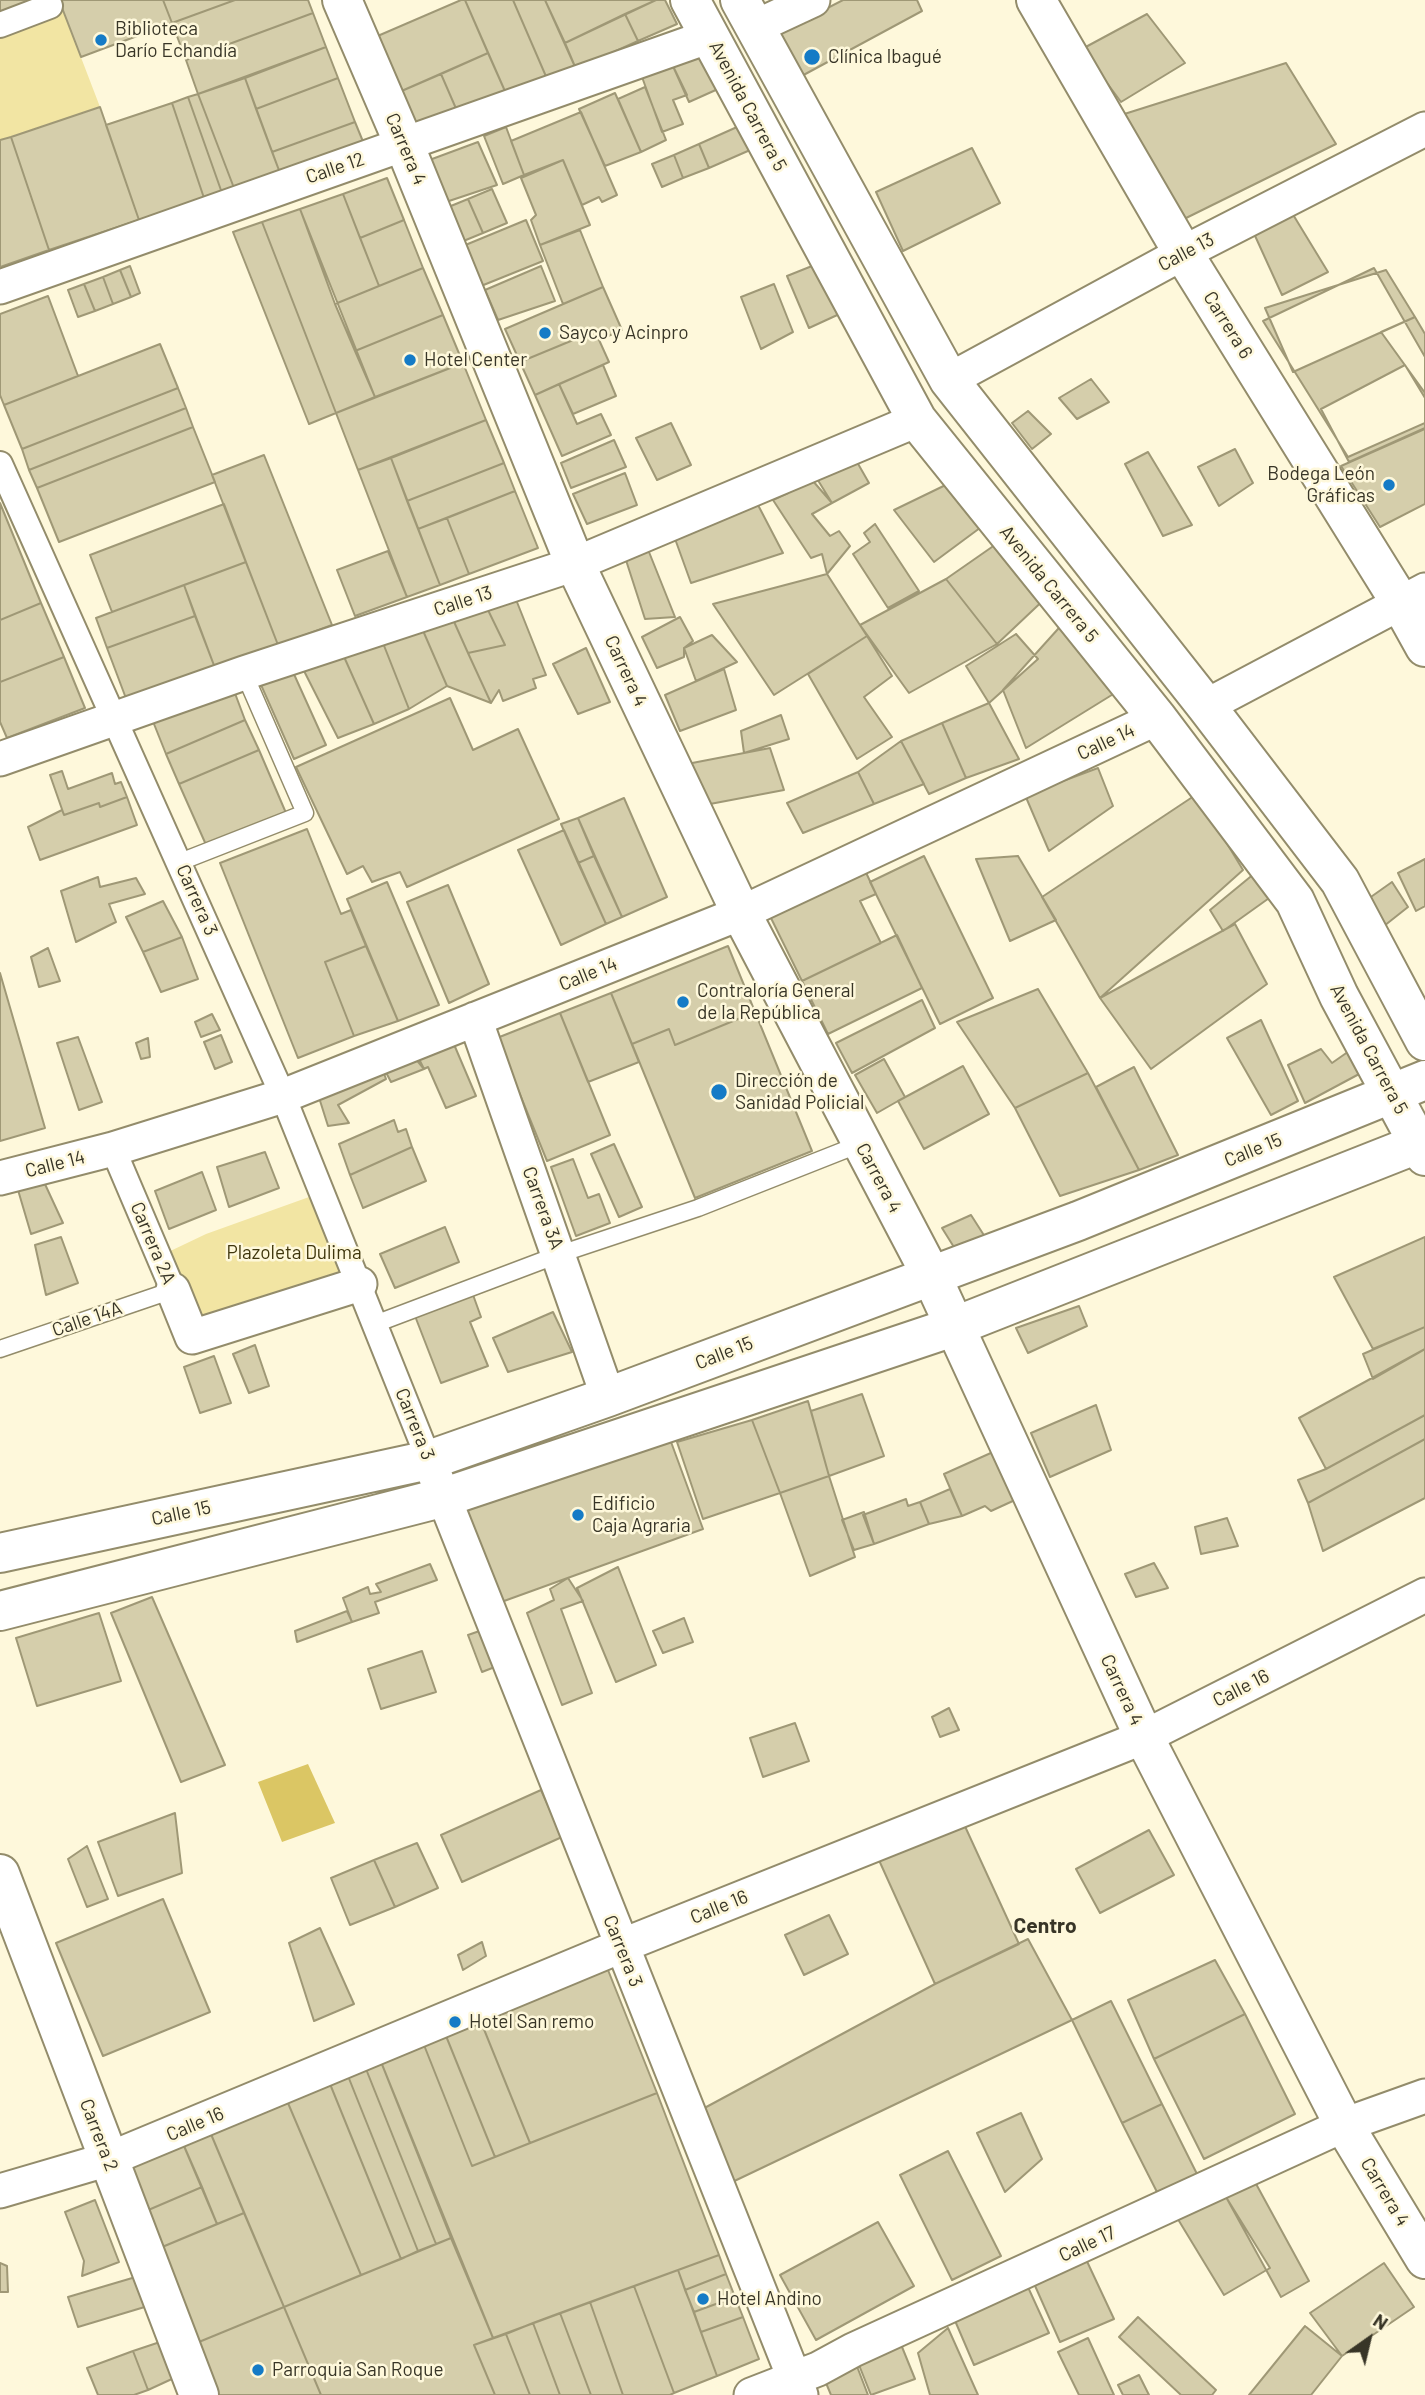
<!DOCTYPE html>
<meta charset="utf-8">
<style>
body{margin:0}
#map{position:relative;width:1425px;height:2395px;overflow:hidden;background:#fef8db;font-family:Barlow,sans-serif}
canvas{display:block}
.north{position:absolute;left:1334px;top:2304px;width:70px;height:70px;-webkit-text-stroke:5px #fef8db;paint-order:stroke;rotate:34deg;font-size:19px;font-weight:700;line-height:28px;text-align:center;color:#383527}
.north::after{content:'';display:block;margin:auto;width:24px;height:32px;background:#383527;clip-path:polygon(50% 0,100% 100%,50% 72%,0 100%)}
</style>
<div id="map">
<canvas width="1425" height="2395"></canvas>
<div class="north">N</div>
</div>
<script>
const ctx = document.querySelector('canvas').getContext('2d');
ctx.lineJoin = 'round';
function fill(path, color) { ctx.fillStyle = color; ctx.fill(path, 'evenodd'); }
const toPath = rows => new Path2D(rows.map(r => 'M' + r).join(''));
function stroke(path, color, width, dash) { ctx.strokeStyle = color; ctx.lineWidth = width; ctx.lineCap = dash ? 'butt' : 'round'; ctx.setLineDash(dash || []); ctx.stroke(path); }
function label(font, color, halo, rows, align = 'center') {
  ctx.font = font + ' Barlow,sans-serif'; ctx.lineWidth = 5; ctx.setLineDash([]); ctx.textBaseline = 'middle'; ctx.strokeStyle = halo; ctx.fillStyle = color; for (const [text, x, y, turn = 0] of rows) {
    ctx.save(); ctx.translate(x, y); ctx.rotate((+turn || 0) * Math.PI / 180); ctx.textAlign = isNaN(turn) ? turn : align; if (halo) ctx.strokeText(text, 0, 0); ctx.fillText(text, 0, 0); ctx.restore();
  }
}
fill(toPath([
 [59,0,100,107,0,140,0,25],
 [323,1192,358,1279,194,1333,162,1255,206,1234]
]), '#f2e5a3');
fill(toPath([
 [308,1764,335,1823,282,1842,258,1782]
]), '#dbc664');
const building = toPath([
 [0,0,33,0,0,12,0,0],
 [59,0,163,0,172,23,81,57,59,0],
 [163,0,235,0,172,23,163,0],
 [235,0,308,0,313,13,186,60,172,23,235,0],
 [461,0,465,0,488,53,397,93,373,38,461,0],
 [465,0,513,0,548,81,508,98,465,0],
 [513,0,545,0,576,69,548,81,513,0],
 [545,0,656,0,565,43,545,0],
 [656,0,665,0,677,24,638,41,625,14,656,0],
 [843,0,917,0,922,11,798,78,775,35,843,0],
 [313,13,326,47,198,94,186,60,313,13],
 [625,14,638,41,576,69,565,43,625,14],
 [1147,14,1185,63,1121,102,1082,49,1147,14],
 [326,47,338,78,256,109,245,78,326,47],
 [701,51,718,89,689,102,672,64,701,51],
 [488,53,508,98,461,120,441,74,488,53],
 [1286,63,1336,144,1180,221,1118,116,1286,63],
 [672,64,687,95,673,100,683,124,662,132,642,77,672,64],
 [441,74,461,120,417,139,397,93,441,74],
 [245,78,280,173,234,188,198,94,245,78],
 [338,78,355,122,272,152,256,109,338,78],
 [645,87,666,140,641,152,618,99,645,87],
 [615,93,641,152,605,166,579,109,615,93],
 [198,94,234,188,222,193,188,97,198,94],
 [188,97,222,193,204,198,172,103,188,97],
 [172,103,204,198,139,220,106,125,172,103],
 [100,107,139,220,49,250,11,137,100,107],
 [581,112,617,195,602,202,599,197,582,205,563,160,524,175,511,141,581,112],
 [355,122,364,144,280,173,272,152,355,122],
 [746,123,757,147,709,168,699,144,746,123],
 [506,127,524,175,503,184,484,136,506,127],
 [11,137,49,250,0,267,0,140,11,137],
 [478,142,497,185,443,203,424,162,478,142],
 [699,144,709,168,683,178,674,155,699,144],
 [972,148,1000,203,903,251,876,192,972,148],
 [674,155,683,178,662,187,652,164,674,155],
 [563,160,590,225,540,245,531,220,536,215,521,178,563,160],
 [387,178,404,220,360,238,343,194,387,178],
 [492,189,507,223,483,233,468,199,492,189],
 [343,194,379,286,335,304,300,209,343,194],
 [468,199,483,233,461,242,446,208,468,199],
 [1289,208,1328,272,1282,295,1251,227,1289,208],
 [300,209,375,397,336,413,262,222,300,209],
 [404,220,423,268,379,286,360,238,404,220],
 [526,220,543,261,481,286,463,246,526,220],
 [262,222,336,413,309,424,233,232,262,222],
 [580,230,603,287,563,304,540,245,580,230],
 [817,264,846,311,809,328,787,276,817,264],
 [130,266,140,293,131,297,120,270,130,266],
 [541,266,555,301,498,320,485,290,541,266],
 [423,268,443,315,355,351,335,304,423,268],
 [1374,268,1425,357,1425,423,1348,457,1263,321,1374,268],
 [120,270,131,297,113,304,103,277,120,270],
 [1386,270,1415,317,1293,372,1265,308,1386,270],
 [103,277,113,304,95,311,84,284,103,277],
 [84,284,95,311,78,317,68,290,84,284],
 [774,284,793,332,761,349,741,297,774,284],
 [603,287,622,330,599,340,595,331,520,362,505,329,603,287],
 [48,296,78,376,4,405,0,395,0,314,48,296],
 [443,315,463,363,375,397,355,351,443,315],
 [1415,317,1425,334,1425,393,1381,332,1415,317],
 [595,331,609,362,535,395,520,362,595,331],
 [160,344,178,388,22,449,4,405,160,344],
 [463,363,486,420,358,470,336,413,463,363],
 [603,365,616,396,573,414,559,384,603,365],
 [1405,365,1425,398,1425,428,1349,462,1321,409,1405,365],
 [1091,379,1109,402,1077,419,1059,398,1091,379],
 [559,384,577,424,601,414,611,435,562,456,535,395,559,384],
 [178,388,186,408,29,470,22,449,178,388],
 [186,408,193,427,37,488,29,470,186,408],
 [1028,411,1051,434,1032,449,1012,423,1028,411],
 [486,420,504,463,407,501,391,458,486,420],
 [671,423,691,465,657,480,636,438,671,423],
 [193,427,215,482,59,542,37,488,193,427],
 [1425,429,1425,504,1380,527,1341,466,1425,429],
 [614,440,626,467,571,488,561,463,614,440],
 [1235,449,1253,483,1219,506,1198,467,1235,449],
 [1148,452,1192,525,1163,536,1125,464,1148,452],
 [264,455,332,625,278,645,212,475,264,455],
 [853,455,869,483,832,503,811,469,853,455],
 [391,458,440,585,407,597,358,470,391,458],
 [504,463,515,491,418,529,407,501,504,463],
 [625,473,637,505,587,524,573,494,625,473],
 [806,473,832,503,812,514,830,536,839,531,850,546,827,574,822,554,811,558,773,500,788,493,785,482,806,473],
 [958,479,988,522,934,562,894,510,958,479],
 [515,491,538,548,469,574,447,518,515,491],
 [0,503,41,603,0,620,0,503],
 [224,504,246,562,112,612,90,555,224,504],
 [758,505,783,553,691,583,674,536,758,505],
 [447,518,469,574,440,585,418,529,447,518],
 [875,524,919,591,888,608,853,554,870,542,864,533,875,524],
 [1002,540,1050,594,997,644,946,579,1002,540],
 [647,547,675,617,645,619,624,554,647,547],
 [388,551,407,597,355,616,337,570,388,551],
 [246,562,278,645,215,668,184,585,246,562],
 [827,574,867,636,774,695,713,604,827,574],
 [946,579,997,644,909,693,860,625,946,579],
 [184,585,195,616,107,648,96,618,184,585],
 [513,592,546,675,533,679,536,688,503,701,499,690,491,703,468,653,505,645,487,608,513,592],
 [41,603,64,657,0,682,0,620,41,603],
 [487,608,505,645,468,653,451,615,487,608],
 [451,615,468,653,491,703,447,686,421,626,451,615],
 [195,616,215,668,127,701,107,648,195,616],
 [680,617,693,641,684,648,684,657,657,668,642,637,680,617],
 [1067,619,1115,693,1026,748,1003,690,1067,619],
 [421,626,447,686,409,709,381,638,421,626],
 [1016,634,1038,659,989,703,966,666,1016,634],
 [712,635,737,662,696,681,684,648,712,635],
 [867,636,892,676,864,697,892,737,857,759,808,674,867,636],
 [381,638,409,709,374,724,341,650,381,638],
 [586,648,610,702,578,714,553,664,586,648],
 [341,650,374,724,338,738,301,665,341,650],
 [64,657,85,708,7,738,0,722,0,682,64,657],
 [724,669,736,710,680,731,665,695,724,669],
 [293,672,326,745,294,759,257,676,293,672],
 [233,688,245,720,166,754,150,714,233,688],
 [450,698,473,750,518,729,559,819,407,887,400,872,372,882,363,866,347,874,296,767,450,698],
 [989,703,1019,759,966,778,942,723,989,703],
 [781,715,789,739,744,753,741,731,781,715],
 [245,720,259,750,179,784,166,754,245,720],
 [942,723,966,778,929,794,901,741,942,723],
 [901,741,924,784,874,804,858,772,901,741],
 [770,748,784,790,710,804,687,764,770,748],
 [259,750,286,813,207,847,179,784,259,750],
 [1098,768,1113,806,1049,851,1025,795,1098,768],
 [62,771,68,789,112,773,115,784,121,782,127,797,100,807,99,803,64,815,50,775,62,771],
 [858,772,874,804,803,833,787,803,858,772],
 [1197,794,1243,870,1100,998,1042,897,1197,794],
 [127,797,137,825,40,860,28,827,62,810,64,815,99,803,100,807,127,797],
 [624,798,667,897,622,917,578,818,624,798],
 [578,818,594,856,578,863,561,824,578,818],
 [307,829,341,914,351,910,366,946,325,962,354,1036,298,1058,220,863,307,829],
 [564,830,606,924,561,945,518,850,564,830],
 [594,856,622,917,606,924,578,863,594,856],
 [924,856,993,998,940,1024,870,882,924,856],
 [1018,856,1056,920,1010,941,976,859,1018,856],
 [1425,859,1425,906,1416,911,1398,873,1425,859],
 [862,864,876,894,860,901,881,943,802,981,767,910,862,864],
 [1255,873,1272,896,1223,931,1210,910,1255,873],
 [98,877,100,887,136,878,145,894,109,904,116,922,76,942,61,891,98,877],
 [387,882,439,1005,398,1021,347,899,387,882],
 [1392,882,1408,907,1384,926,1368,899,1392,882],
 [448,885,489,984,449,1003,407,902,448,885],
 [163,901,182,937,143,952,126,917,163,901],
 [1235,924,1267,984,1151,1069,1100,998,1235,924],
 [897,935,922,988,828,1034,802,981,897,935],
 [182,937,198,979,161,992,143,952,182,937],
 [366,946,398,1021,354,1036,325,962,366,946],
 [728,946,755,1012,675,1045,669,1029,632,1044,611,993,728,946],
 [48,948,60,981,39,987,31,957,48,948],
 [0,973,45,1128,0,1141,0,973],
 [1038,989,1088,1073,1015,1108,957,1022,1038,989],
 [611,993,639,1062,588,1082,560,1013,611,993],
 [922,1000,935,1028,852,1073,836,1043,922,1000],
 [755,1012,812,1151,695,1198,632,1044,669,1029,675,1045,755,1012],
 [560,1013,610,1135,547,1161,497,1038,560,1013],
 [212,1014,220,1030,201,1037,195,1022,212,1014],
 [1261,1020,1298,1101,1271,1115,1227,1038,1261,1020],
 [221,1035,232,1062,215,1069,204,1042,221,1035],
 [450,1035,476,1096,446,1108,428,1067,424,1069,416,1053,450,1035],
 [78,1037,102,1102,79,1110,57,1043,78,1037],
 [148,1038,150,1057,141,1059,136,1043,148,1038],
 [1321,1049,1332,1063,1352,1049,1361,1073,1305,1103,1288,1065,1321,1049],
 [410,1052,424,1069,391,1082,379,1059,410,1052],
 [379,1059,386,1079,338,1105,349,1123,328,1126,316,1088,379,1059],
 [884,1059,905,1097,877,1113,855,1075,884,1059],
 [963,1066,989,1114,924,1149,898,1101,963,1066],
 [1134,1067,1178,1155,1139,1170,1096,1087,1134,1067],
 [1088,1073,1139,1170,1060,1196,1015,1108,1088,1073],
 [394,1120,398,1132,406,1129,412,1147,350,1175,339,1144,394,1120],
 [614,1144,642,1207,619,1217,591,1154,614,1144],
 [412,1147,426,1181,363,1208,350,1175,412,1147],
 [265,1152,279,1188,229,1207,217,1167,265,1152],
 [573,1159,588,1198,599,1194,610,1223,576,1236,551,1167,573,1159],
 [202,1172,216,1210,169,1229,155,1191,202,1172],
 [44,1182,63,1223,31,1234,18,1190,44,1182],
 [971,1215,987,1240,957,1252,942,1228,971,1215],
 [445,1227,459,1262,395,1288,380,1254,445,1227],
 [61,1237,78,1283,46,1295,35,1245,61,1237],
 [1425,1237,1425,1327,1373,1349,1334,1277,1425,1237],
 [472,1292,481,1317,470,1322,488,1366,441,1383,415,1316,472,1292],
 [1079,1306,1087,1326,1028,1353,1016,1328,1079,1306],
 [553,1312,572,1352,508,1372,493,1338,553,1312],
 [1425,1327,1425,1349,1373,1379,1363,1354,1425,1327],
 [255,1345,269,1386,249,1393,233,1354,255,1345],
 [1425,1349,1425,1415,1326,1469,1299,1418,1425,1349],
 [214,1356,231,1403,200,1413,184,1367,214,1356],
 [862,1394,884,1456,829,1476,811,1411,862,1394],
 [808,1401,829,1476,780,1493,752,1420,808,1401],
 [1096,1405,1111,1450,1050,1477,1031,1433,1096,1405],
 [1425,1415,1425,1439,1308,1503,1298,1480,1326,1469,1425,1415],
 [752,1420,780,1493,703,1519,677,1442,752,1420],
 [667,1431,703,1529,493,1605,452,1502,667,1431],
 [1425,1439,1425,1498,1323,1551,1308,1503,1425,1439],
 [993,1452,1015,1500,991,1511,985,1506,962,1516,944,1474,993,1452],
 [829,1476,855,1557,810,1576,780,1493,829,1476],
 [950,1489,962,1516,929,1524,920,1502,950,1489],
 [906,1499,908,1506,920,1502,929,1524,874,1544,863,1515,906,1499],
 [864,1512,874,1544,854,1550,842,1520,864,1512],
 [1227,1518,1238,1546,1201,1554,1195,1527,1227,1518],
 [1154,1563,1168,1588,1136,1597,1125,1574,1154,1563],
 [430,1564,437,1580,375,1602,379,1613,352,1622,343,1598,368,1587,370,1594,381,1592,376,1584,430,1564],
 [618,1567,656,1665,616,1682,577,1588,618,1567],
 [568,1578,583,1601,561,1609,592,1693,562,1705,527,1613,554,1600,550,1589,568,1578],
 [152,1597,225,1765,181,1782,111,1613,152,1597],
 [347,1611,352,1622,297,1642,295,1631,347,1611],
 [99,1613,121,1681,37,1706,16,1638,99,1613],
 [684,1618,693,1642,663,1653,653,1631,684,1618],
 [491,1627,505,1663,482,1672,468,1635,491,1627],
 [422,1651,436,1692,381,1709,368,1669,422,1651],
 [949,1708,959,1730,940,1737,932,1717,949,1708],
 [795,1723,809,1761,763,1777,750,1738,795,1723],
 [541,1790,562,1837,462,1882,441,1835,541,1790],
 [175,1813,182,1873,118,1896,98,1842,175,1813],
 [963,1822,1019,1944,935,1984,878,1858,963,1822],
 [1149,1830,1174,1875,1100,1913,1076,1869,1149,1830],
 [417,1843,438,1888,395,1907,374,1860,417,1843],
 [87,1846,108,1899,87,1907,68,1859,87,1846],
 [374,1860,395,1907,350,1925,331,1878,374,1860],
 [163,1899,210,2012,103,2056,56,1943,163,1899],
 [829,1915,848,1954,804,1975,785,1935,829,1915],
 [320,1928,354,2004,314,2021,289,1943,320,1928],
 [1028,1939,1072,2020,726,2185,697,2112,935,1984,1028,1939],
 [482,1942,486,1956,463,1970,458,1955,482,1942],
 [1215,1960,1245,2014,1154,2059,1128,2000,1215,1960],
 [606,1965,657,2093,530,2143,479,2017,606,1965],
 [1111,2001,1162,2104,1122,2123,1072,2020,1111,2001],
 [1245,2014,1295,2114,1204,2159,1154,2059,1245,2014],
 [479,2017,530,2143,495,2157,444,2031,479,2017],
 [444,2031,495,2157,472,2166,422,2040,444,2031],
 [422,2040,472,2166,657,2093,719,2255,493,2338,379,2057,422,2040],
 [379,2057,451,2238,436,2244,364,2064,379,2057],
 [364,2064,436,2244,418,2251,346,2071,364,2064],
 [346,2071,418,2251,401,2259,328,2079,346,2071],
 [328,2079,401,2259,361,2275,285,2096,328,2079],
 [285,2096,361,2275,284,2307,208,2127,285,2096],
 [1162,2104,1197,2174,1158,2194,1122,2123,1162,2104],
 [1021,2113,1042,2159,1005,2192,977,2133,1021,2113],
 [208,2127,244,2213,217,2224,181,2139,208,2127],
 [181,2139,202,2187,139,2214,119,2164,181,2139],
 [948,2151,1001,2256,952,2280,900,2175,948,2151],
 [1255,2182,1309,2281,1281,2297,1226,2197,1255,2182],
 [202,2187,217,2224,155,2250,139,2214,202,2187],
 [1226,2197,1270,2268,1224,2295,1176,2216,1226,2197],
 [95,2200,119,2262,82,2276,84,2261,65,2212,95,2200],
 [244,2213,284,2307,194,2344,155,2250,244,2213],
 [878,2222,914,2286,816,2340,780,2275,878,2222],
 [451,2238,493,2338,474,2345,495,2395,321,2395,284,2307,451,2238],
 [719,2255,726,2274,685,2290,678,2270,719,2255],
 [1084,2255,1114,2319,1060,2342,1032,2279,1084,2255],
 [0,2263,7,2266,8,2292,0,2292,0,2263],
 [1384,2263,1414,2307,1342,2356,1310,2313,1384,2263],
 [678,2270,717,2376,674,2393,634,2286,678,2270],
 [726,2274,735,2297,694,2312,685,2290,726,2274],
 [139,2276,148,2306,78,2327,68,2297,139,2276],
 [1027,2285,1049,2333,974,2365,953,2316,1027,2285],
 [634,2286,674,2393,670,2395,623,2395,590,2302,634,2286],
 [735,2297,743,2317,701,2332,694,2312,735,2297],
 [590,2302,623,2395,591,2395,560,2313,590,2302],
 [284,2307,321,2395,216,2395,194,2344,284,2307],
 [560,2313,591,2395,560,2395,533,2323,560,2313],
 [743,2317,759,2359,717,2376,701,2332,743,2317],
 [1138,2317,1216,2390,1212,2395,1181,2395,1119,2337,1138,2317],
 [533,2323,560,2395,530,2395,506,2334,533,2323],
 [1305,2326,1342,2356,1311,2395,1249,2395,1305,2326],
 [948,2328,978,2395,930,2395,918,2353,948,2328],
 [506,2334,530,2395,495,2395,474,2345,506,2334],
 [1088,2338,1114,2395,1079,2395,1058,2352,1088,2338],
 [160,2342,174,2378,148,2390,133,2351,160,2342],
 [900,2342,915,2379,871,2395,857,2360,900,2342],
 [133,2351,148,2390,134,2395,98,2395,87,2368,133,2351],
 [853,2356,868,2395,831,2395,821,2371,853,2356],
 [1139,2375,1149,2395,1123,2395,1118,2385,1139,2375]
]);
fill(building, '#d5ceab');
stroke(building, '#9f9876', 2);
const service = toPath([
 [180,862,305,813,244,673],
 [375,1324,560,1254,698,1208,860,1144],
 [0,1349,173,1290]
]);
const pedestrian = toPath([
 [0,25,50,6],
 [0,464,283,1096,429,1460],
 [113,1149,173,1290]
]);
const minor = toPath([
 [755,27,813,0],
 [0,287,710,36],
 [949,380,1183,253,1425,129],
 [1206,706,1425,590],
 [0,759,244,673,575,564,917,420],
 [475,1019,608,1397],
 [0,1178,113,1149,283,1096,741,913,1157,718],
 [173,1290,192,1337,360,1284],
 [429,1460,801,2395],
 [0,2191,109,2159,621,1946,1144,1737,1425,1595],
 [751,2395,818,2369,853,2350,1344,2125,1425,2096]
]);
const tertiary = toPath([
 [342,0,404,144,575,564,741,913,931,1275,1144,1737,1344,2125,1425,2259],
 [1036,0,1183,253,1400,602,1425,647],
 [0,1874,199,2395]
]);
const secondary = toPath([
 [690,0,917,420,1157,718,1295,901,1339,996,1425,1156],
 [740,0,949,380,1206,706,1340,881,1425,1041],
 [0,1553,429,1460,608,1397,1078,1221,1425,1080],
 [0,1611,445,1497,953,1327,1425,1141]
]);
stroke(service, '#938c6b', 19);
stroke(pedestrian, '#938c6b', 28);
stroke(minor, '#938c6b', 37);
stroke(tertiary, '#938c6b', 42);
stroke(secondary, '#938c6b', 42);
stroke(service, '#fff', 16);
stroke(pedestrian, '#fff', 24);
stroke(minor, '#fff', 33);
stroke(tertiary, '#fff', 38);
stroke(secondary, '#fff', 38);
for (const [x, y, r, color] of [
 [101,40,7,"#157bc6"],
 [812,57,9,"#157bc6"],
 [545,333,7,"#157bc6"],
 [410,360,7,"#157bc6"],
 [1389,485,7,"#157bc6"],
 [683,1002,7,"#157bc6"],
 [719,1092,9,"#157bc6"],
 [578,1515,7,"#157bc6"],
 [455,2022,7,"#157bc6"],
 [703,2299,7,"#157bc6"],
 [258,2370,7,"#157bc6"]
]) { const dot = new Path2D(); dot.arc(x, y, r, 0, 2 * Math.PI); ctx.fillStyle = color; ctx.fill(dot); stroke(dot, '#fef8db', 2.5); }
label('19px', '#383527', '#fef8db', [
 ["Biblioteca",115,29],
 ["Darío Echandía",115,51],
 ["Clínica Ibagué",828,57],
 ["Sayco y Acinpro",559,333],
 ["Hotel Center",424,360],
 ["Bodega León",1375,474,"right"],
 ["Gráficas",1375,496,"right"],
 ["Contraloría General",697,991],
 ["de la República",697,1013],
 ["Dirección de",735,1081],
 ["Sanidad Policial",735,1103],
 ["Edificio",592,1504],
 ["Caja Agraria",592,1526],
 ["Hotel San remo",469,2022],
 ["Hotel Andino",717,2299],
 ["Parroquia San Roque",272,2370]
], 'left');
label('19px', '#383527', '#fef8db', [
 ["Avenida Carrera 5",748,106,62],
 ["Carrera 4",406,149,67],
 ["Calle 12",335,168,-19],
 ["Calle 13",1186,252,-28],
 ["Carrera 6",1228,325,58],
 ["Avenida Carrera 5",1049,584,51],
 ["Calle 13",463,601,-18],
 ["Carrera 4",626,671,65],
 ["Calle 14",1106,742,-25],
 ["Carrera 3",197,900,66],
 ["Calle 14",588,974,-22],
 ["Avenida Carrera 5",1369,1049,62],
 ["Calle 15",1253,1150,-22],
 ["Calle 14",55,1164,-14],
 ["Carrera 4",879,1178,62],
 ["Carrera 3A",543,1208,70],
 ["Carrera 2A",153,1243,67],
 ["Calle 14A",87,1319,-19],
 ["Calle 15",724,1353,-21],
 ["Carrera 3",415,1424,68],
 ["Calle 15",181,1513,-12],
 ["Calle 16",1241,1688,-27],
 ["Carrera 4",1122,1690,65],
 ["Calle 16",719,1907,-22],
 ["Carrera 3",623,1951,68],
 ["Calle 16",195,2124,-23],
 ["Carrera 2",99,2135,69],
 ["Carrera 4",1385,2192,59],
 ["Calle 17",1087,2244,-25]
]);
label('19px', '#3f360c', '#fef8db', [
 ["Plazoleta Dulima",294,1253]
]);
label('bold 21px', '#383527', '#fef8db', [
 ["Centro",1045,1926]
]);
</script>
